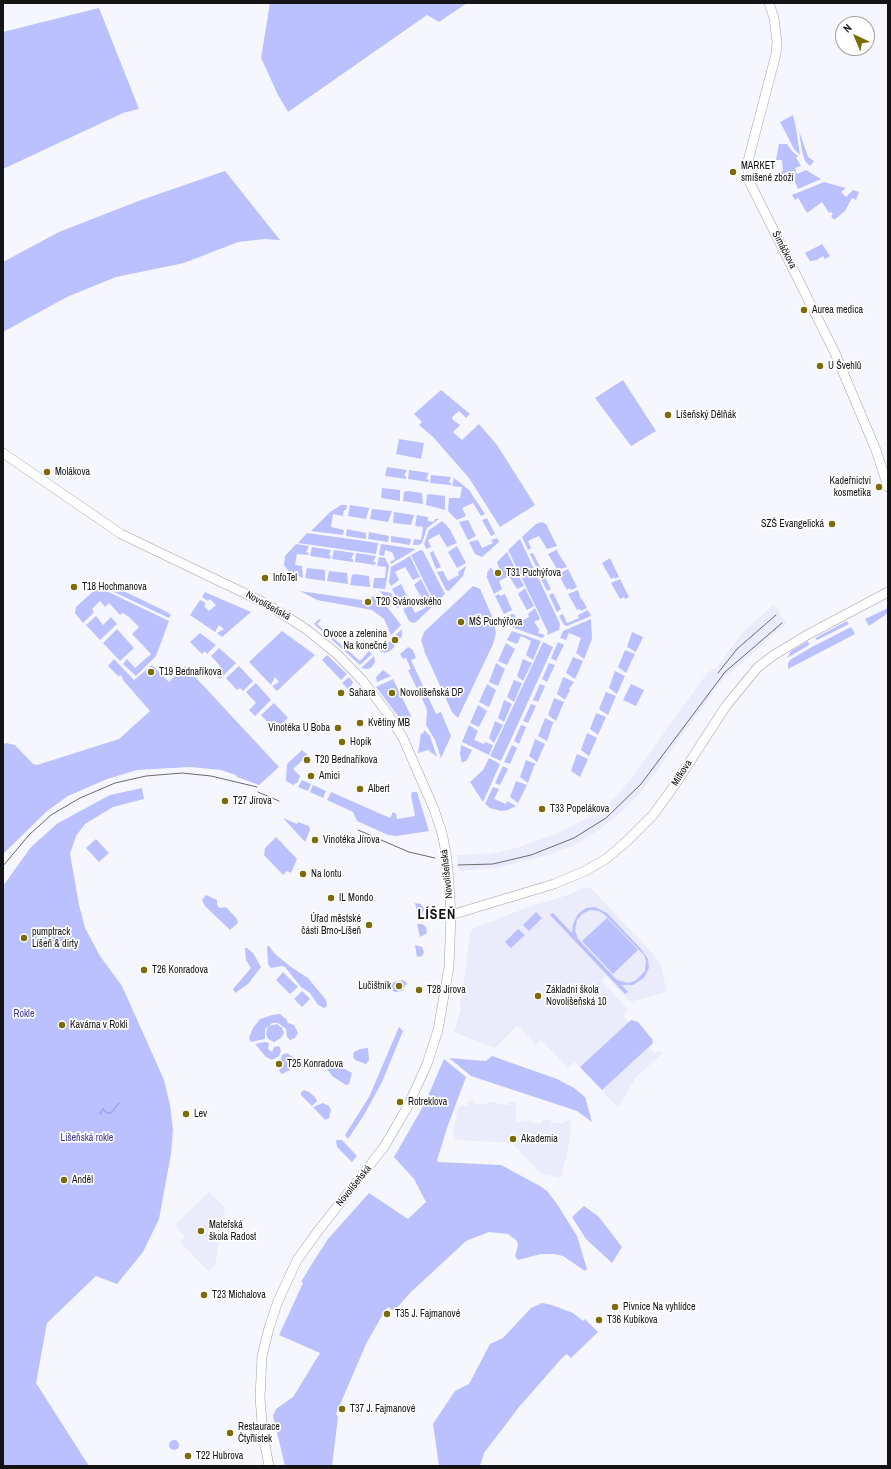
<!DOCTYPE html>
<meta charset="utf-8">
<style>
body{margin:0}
#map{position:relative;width:891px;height:1469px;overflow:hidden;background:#f6f7fe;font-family:"Archivo Narrow",sans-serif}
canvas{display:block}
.frame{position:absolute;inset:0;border:4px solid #141416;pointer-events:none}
.north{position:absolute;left:835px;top:16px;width:40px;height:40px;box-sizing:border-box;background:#fff;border:1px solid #a1a1a2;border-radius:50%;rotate:316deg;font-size:11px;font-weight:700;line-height:16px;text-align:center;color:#141416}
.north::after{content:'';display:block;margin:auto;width:14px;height:18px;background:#7b6c07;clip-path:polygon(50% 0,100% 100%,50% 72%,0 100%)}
</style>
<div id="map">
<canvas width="891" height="1469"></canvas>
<div class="frame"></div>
<div class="north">N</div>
</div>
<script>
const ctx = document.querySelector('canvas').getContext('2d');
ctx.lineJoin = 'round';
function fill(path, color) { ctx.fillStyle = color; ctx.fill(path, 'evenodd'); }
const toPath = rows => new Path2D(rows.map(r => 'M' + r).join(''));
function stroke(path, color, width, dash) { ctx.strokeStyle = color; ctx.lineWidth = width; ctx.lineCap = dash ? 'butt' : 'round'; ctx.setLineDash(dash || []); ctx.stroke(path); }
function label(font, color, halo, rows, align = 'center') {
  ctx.font = font + ' "Archivo Narrow",sans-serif'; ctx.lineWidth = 3.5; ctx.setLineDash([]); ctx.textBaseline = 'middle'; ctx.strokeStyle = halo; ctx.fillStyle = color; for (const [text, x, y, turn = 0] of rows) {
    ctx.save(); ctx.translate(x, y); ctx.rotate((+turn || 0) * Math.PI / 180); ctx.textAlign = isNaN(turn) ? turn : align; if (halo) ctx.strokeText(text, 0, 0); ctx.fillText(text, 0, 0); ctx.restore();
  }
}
fill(toPath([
 [773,605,780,610,779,614,787,623,724,678,642,791,621,812,599,830,573,846,549,855,496,868,459,871,457,855,489,854,513,849,558,833,597,813,618,794,633,776,707,673,717,667,743,632],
 [584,887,592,889,655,956,661,966,667,992,630,1002,606,976,602,981,628,1010,623,1015,628,1022,633,1020,638,1022,652,1039,653,1043,649,1047,655,1053,660,1051,663,1053,636,1077,618,1108,575,1062,568,1068,541,1040,536,1045,517,1026,495,1048,454,1032,461,1008,459,1006,465,974,470,934,472,929,526,908,571,894],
 [468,1101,475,1101,475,1104,488,1104,488,1102,496,1102,496,1104,509,1105,509,1102,516,1102,516,1122,529,1120,530,1122,542,1123,543,1120,551,1120,551,1123,564,1123,564,1121,571,1121,570,1140,561,1178,541,1174,515,1146,515,1143,458,1140,455,1138,453,1134,458,1107,468,1105],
 [209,1192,225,1208,215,1265,209,1272,180,1242,185,1237,175,1225]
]), '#eaecfb');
fill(toPath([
 [270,3,467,3,439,22,427,15,288,112,278,95,261,58],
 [99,8,139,109,123,113,3,169,3,32],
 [793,115,796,128,800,155,794,149,780,122],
 [799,131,808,157,814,161,810,166,805,161,802,151],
 [779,144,787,144,792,151,798,156,796,158,801,166,795,168,797,174,806,170,821,179,798,189,792,175,780,180,777,173,783,171,782,160,776,160],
 [225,171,280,240,265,239,238,242,184,263,116,277,67,297,3,332,3,262,59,232,141,200],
 [824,182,846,188,841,192,846,197,853,190,859,192,856,200,852,198,845,211,834,220,831,216,833,214,831,212,829,213,822,202,807,213,798,198,795,200,792,195],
 [822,244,830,256,825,259,823,256,817,260,810,261,805,253],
 [623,380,656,431,631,446,595,398],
 [441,390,470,414,466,418,459,411,452,417,453,420,460,425,453,432,462,440,479,424,497,445,535,505,500,527,469,478,433,437,419,425,422,422,414,414],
 [399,439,424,443,421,459,396,454],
 [387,467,407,470,404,476,406,476,406,479,385,476],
 [409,470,429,473,426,479,429,480,428,482,408,479],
 [431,475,451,477,449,482,451,483,451,485,430,483],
 [454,478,469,490,485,514,481,516,473,503,462,508,466,516,457,520,448,511,449,498,460,498,462,487,452,486],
 [382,488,400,490,400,501,381,498],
 [408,491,422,493,423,504,403,501,404,492],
 [430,494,445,496,445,510,426,505,427,495],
 [341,505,347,505,346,510,344,510,343,516,333,514,331,527,344,530,343,535,311,531,330,512],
 [350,505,369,508,366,519,348,516],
 [372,509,392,511,388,522,370,519],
 [394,512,414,515,411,525,393,523],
 [417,515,428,517,428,521,434,522,435,519,439,519,427,528,422,543,419,545,413,545,414,539,421,540,423,527,415,526],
 [487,518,495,534,491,536,482,520],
 [468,520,476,536,468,540,459,522],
 [442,521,449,528,457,543,447,547,439,534,428,540,431,547,426,549,424,544,429,530],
 [542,522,546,524,557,546,547,549,539,536,528,541,531,548,528,550,522,537,536,524],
 [347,529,366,533,366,539,346,536],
 [369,532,389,536,388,542,368,539],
 [307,533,378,543,376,554,298,543],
 [391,536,411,539,410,545,391,542],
 [497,538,499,542,482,557,475,554,469,542,478,540,482,548,493,543,491,540],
 [520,539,560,624,559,630,547,635,548,632,508,550],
 [296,544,309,546,306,552,309,553,308,555,297,554,295,565,302,566,303,578,289,572,284,565,285,556],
 [381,544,416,549,391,564,390,562,395,559,392,552,385,550,384,556,379,555],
 [457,546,466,563,457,568,448,552],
 [312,547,331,550,329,555,331,556,330,559,310,556],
 [558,549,557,551,567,567,561,569,560,568,557,569,548,554],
 [334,550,354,553,351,559,353,559,353,562,332,559],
 [421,550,423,551,445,594,435,604,411,555],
 [429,551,430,553,433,551,441,567,436,569],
 [507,552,524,586,517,589,509,576,499,581,502,589,494,594,487,578,487,573,491,567,496,576,501,574,497,562],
 [356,553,376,556,373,562,376,562,375,565,355,562],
 [533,553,541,569,538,571,530,554],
 [410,556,420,577,413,580,405,567,395,572,399,580,391,586,389,582,391,567],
 [379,557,385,558,389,566,385,589,373,588,374,578,385,578,386,567,377,566],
 [610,558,619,577,615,579,614,577,611,579,602,563],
 [466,566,463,576,449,591,446,590,437,572,443,571,448,581,459,575,458,572],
 [307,568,325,570,325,581,305,578],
 [568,569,577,587,571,590,570,588,567,590,558,574],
 [329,571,347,573,348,584,327,581],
 [543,573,551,589,547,591,539,575],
 [355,574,369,576,370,587,350,585,352,575],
 [421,579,430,597,423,600,414,585],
 [620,579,629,597,625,599,624,597,620,599,611,583],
 [107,583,167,612,171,615,169,618,103,587],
 [401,584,409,600,401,606,392,589],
 [473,586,480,589,492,616,496,633,493,644,458,718,452,712,425,653,421,640,424,632],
 [98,587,169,621,156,656,136,676,123,664,127,659,135,668,151,654,132,634,139,627,129,617,123,613,120,615,109,603,105,607,100,601,92,609,94,612,83,623,75,613,76,607],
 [525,588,534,606,527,610,518,594],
 [578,590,581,600,582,599,587,608,581,611,580,609,577,610,568,594],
 [300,591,362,600,362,604,370,605,372,596,378,598,384,603,401,625,391,635,384,619,372,610,317,600],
 [379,591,391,593,399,608,398,608],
 [205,592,207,593,251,612,222,637,217,633,224,629,219,625,215,632,190,615,200,600,206,603,204,606,209,611,216,605,210,599,208,601,202,597],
 [553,593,561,609,557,612,549,595],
 [499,594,500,596,505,594,512,610,504,614,495,596],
 [431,599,434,605,416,622,413,623,409,621,403,609,411,605,415,613,425,608,424,605],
 [535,608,540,619,534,622,539,629,538,633,545,635,542,638,514,628,508,622,505,616,514,614,519,622,529,617,528,614],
 [888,608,888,613,869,626,865,619],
 [588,610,591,616,567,626,564,625,559,616,563,614,567,623,579,618,578,615],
 [96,616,103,625,111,617,117,624,100,640,86,625],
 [319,619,321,620,317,624,360,661,369,651,372,654,360,665,314,624],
 [591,619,592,639,584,659,576,653,581,638,569,633,566,640,560,638,563,631],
 [847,621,849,624,817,640,815,638],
 [851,627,855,634,788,669,788,663,790,660,810,648],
 [117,629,134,648,120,661,103,643],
 [402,629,402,636,396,644,391,639],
 [282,631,315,655,277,691,272,686,279,682,275,677,271,685,249,662],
 [512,631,541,641,533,660,526,655,531,641,521,636,517,644,507,640],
 [632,632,643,637,636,652,627,647],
 [200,633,216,645,207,654,205,651,202,654,190,642],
 [390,641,395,646,390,651,385,653,379,651],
 [808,641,809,645,787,658,791,651],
 [543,642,553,647,501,761,490,756],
 [558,642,564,645,556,661,551,658],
 [506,643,515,649,507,665,498,661],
 [408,647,413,650,416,658,411,660,436,714,441,712,451,736,441,758,435,740,426,725,427,711,426,707,408,670,411,669,406,658,403,659,400,654],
 [219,648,236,663,220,679,213,673,220,666,211,656],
 [625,650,635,654,626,673,618,667],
 [327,655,347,674,341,680,322,660],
 [374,656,375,662,371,668,367,669,361,668],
 [573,657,583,661,575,679,566,673],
 [114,659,134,680,152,665,169,682,185,666,279,767,259,785,237,777,236,775,221,770,190,767,137,770,107,779,68,796,47,811,3,854,3,745,6,743,15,745,33,764,37,765,119,739,150,711,122,679,123,678,120,675,119,677,108,666],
 [523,659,532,663,523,681,517,676],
 [496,663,505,669,498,686,489,682],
 [549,663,555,665,547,682,542,679],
 [239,666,253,681,243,691,240,688,237,690,226,678],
 [383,670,391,676,377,682,376,677],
 [615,671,625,676,617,694,609,688],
 [349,677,353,682,349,690,342,683],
 [563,677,574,682,569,689,570,690,565,700,557,694],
 [393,679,411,716,409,722,401,720,376,687],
 [514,680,522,683,514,702,507,697],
 [256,683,271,700,255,716,249,710,256,703,246,692],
 [487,684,496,690,489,707,479,702],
 [540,684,545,686,538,702,533,700],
 [631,684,644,690,636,706,623,700],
 [606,692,616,696,608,715,599,709],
 [554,698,564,702,556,721,548,715],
 [504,700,512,704,504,722,498,718],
 [274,703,288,718,278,727,275,725,272,727,261,715],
 [531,704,536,706,528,723,523,721],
 [478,705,487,711,479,727,470,723],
 [596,713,606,717,598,735,590,729],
 [545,718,555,723,553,723,547,741,538,736],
 [495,721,503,725,494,743,489,738],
 [469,725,478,731,474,740,484,744,485,742,493,745,489,755,462,742],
 [521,725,526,727,519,744,514,741],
 [424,730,430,736,437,757,428,750,418,753,421,733,423,734],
 [587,733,597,738,589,756,581,750],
 [535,739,545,744,537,762,529,756],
 [461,745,472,750,467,760,462,763,460,754],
 [512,745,517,748,510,764,504,762],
 [302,750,308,755,293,769,300,776,298,782,293,785,286,781,287,764],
 [577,754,588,759,580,777,571,771],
 [489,758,500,764,483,802,470,782,483,770],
 [526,760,536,764,534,766,528,783,520,777],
 [503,766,508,769,500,785,495,783],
 [302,780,311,784,308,791,298,787],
 [516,781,527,785,518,803,510,797],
 [313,785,326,791,323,798,310,792],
 [493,787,499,789,494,799,506,804,507,801,516,806,508,810,501,811,490,808,485,804],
 [142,788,144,799,113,807,85,824,76,836,70,854,79,905,85,928,100,956,122,986,164,1080,170,1105,173,1130,171,1154,159,1219,143,1252,117,1284,96,1276,47,1323,36,1383,89,1466,3,1466,3,886,31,847,58,823,110,795],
 [331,792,390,818,393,812,396,814,397,819,415,816,411,795,412,792,417,792,429,831,396,836,388,835,357,821,353,812,327,800],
 [283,818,297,824,298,822,309,826,310,830,305,842],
 [276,837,297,859,291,873,287,871,283,875,264,855,265,848],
 [96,839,109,853,99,862,86,848],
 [206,895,217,900,217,905,220,908,226,907,237,919,238,923,230,930,205,906,202,900],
 [415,903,421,904,424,909,422,915,418,917],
 [595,907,607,913,641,949,648,959,649,968,644,978,633,985,622,985,628,992,625,994,550,915,553,913,572,933,573,924,578,914,586,908],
 [590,910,599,911,605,915,644,955,646,961,645,971,635,981,628,983,617,980,578,939,575,930,577,920,582,914],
 [536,912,542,918,529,931,523,925],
 [607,918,638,950,613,974,582,941],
 [417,924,422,924,426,927,427,933,422,936,420,937],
 [518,929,525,935,511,948,505,942],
 [415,945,422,947,424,952,422,956,417,957],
 [267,946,269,946,275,954,291,967,308,978,326,1000,327,1006,324,1008,318,1005,310,993,301,987,285,967,281,966,271,968,268,964],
 [245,948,247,948,253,953,261,967,248,984,235,993,233,989,251,968,246,960],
 [283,972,298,987,290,994,276,980],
 [403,980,407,983,402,991,395,992,390,989,390,983],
 [302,991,310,999,302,1007,294,999],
 [280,1014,286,1019,288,1023,294,1025,298,1033,295,1038,290,1040,287,1037,286,1029,278,1023,272,1023,269,1026,277,1024,282,1028,284,1033,281,1038,274,1042,268,1039,266,1034,268,1026,265,1029,265,1039,251,1042,249,1038,253,1028,260,1019,272,1015],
 [631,1020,638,1022,652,1039,653,1043,602,1090,580,1067],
 [399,1027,403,1031,382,1082,364,1115,348,1139,345,1135,369,1097],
 [265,1042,269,1043,268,1049,272,1052,274,1047,279,1046,281,1051,279,1056,272,1060,266,1057,255,1044],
 [368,1048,369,1060,366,1064,355,1060,353,1057,354,1052,360,1049],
 [287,1053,294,1058,290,1065,290,1070,282,1074,279,1071,282,1064,280,1062,282,1055],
 [492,1056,557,1079,574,1088,585,1097,592,1122,577,1111,471,1076,449,1058,486,1061],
 [444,1059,466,1077,448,1125,437,1160,438,1162,501,1165,540,1186,547,1191,557,1204,577,1236,587,1269,585,1271,563,1256,554,1254,541,1254,518,1260,515,1256,518,1246,517,1241,508,1234,489,1232,466,1241,411,1292,394,1311,388,1307,383,1314,366,1344,336,1414,338,1417,332,1466,285,1466,273,1416,276,1409,293,1397,320,1353,279,1335,280,1333,303,1283,301,1282,315,1259,328,1239,369,1193,408,1219,426,1202,414,1179,394,1157,425,1103],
 [329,1065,339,1066,352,1073,349,1084,346,1085,332,1076,327,1069],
 [304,1090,309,1092,315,1097,317,1101,312,1106,301,1095,301,1092],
 [323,1103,329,1106,331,1110,329,1118,325,1120,313,1107],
 [336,1140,342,1140,357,1156,352,1162,337,1147],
 [584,1206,599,1217,622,1247,612,1263,586,1239,572,1217],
 [542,1303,552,1305,573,1313,583,1321,585,1319,598,1332,571,1358,567,1354,562,1358,519,1407,484,1453,480,1466,439,1466,433,1424,455,1391,469,1384,490,1344,503,1338,531,1308],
 '169 1445a5 5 0 1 1 10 0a5 5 0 1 1-10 0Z'
]), '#bbc1fe');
stroke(toPath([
 [100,1114,103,1109,107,1113,111,1113,119,1103]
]), '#a2a8f6', 2);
const tertiary = toPath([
 [769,3,774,18,777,42,776,54,748,161,748,179,835,353,876,450,888,487],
 [3,453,121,534,267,604,306,629,337,654,363,681,388,714,403,738,434,809,442,833,446,853],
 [451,915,554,884,585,871,606,859,627,841,653,815,674,786,726,706,758,667,774,655,807,635,888,592],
 [269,1466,263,1435,260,1398,262,1356,269,1328,278,1301,297,1260,318,1231,384,1147,408,1106,427,1064,438,1030,449,967,451,915,448,869]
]);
stroke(tertiary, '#a1a2a9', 10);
stroke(tertiary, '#fff', 9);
stroke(toPath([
 [718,673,737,649,776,615],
 [258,792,279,801],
 [358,830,409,852,435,858],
 [458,865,493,864,531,855,574,838,606,818,641,784,725,672,782,623],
 [3,866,29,835,51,815,80,798,115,783,146,776,182,773,211,776,257,787]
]), '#6a6b6f', 1);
const tertiaryBridge = toPath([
 [446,853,448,869]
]);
stroke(tertiaryBridge, '#a1a2a9', 10, []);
stroke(tertiaryBridge, '#fff', 9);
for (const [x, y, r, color] of [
 [733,172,4,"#7b6c07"],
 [804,310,4,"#7b6c07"],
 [820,366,4,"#7b6c07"],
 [668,415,4,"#7b6c07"],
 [47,472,4,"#7b6c07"],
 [879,487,4,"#7b6c07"],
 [832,524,4,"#7b6c07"],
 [498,573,4,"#7b6c07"],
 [265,578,4,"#7b6c07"],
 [74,587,4,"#7b6c07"],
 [368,602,4,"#7b6c07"],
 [461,622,4,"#7b6c07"],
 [395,640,4,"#7b6c07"],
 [151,672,4,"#7b6c07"],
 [341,693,4,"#7b6c07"],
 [392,693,4,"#7b6c07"],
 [360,723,4,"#7b6c07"],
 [338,728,4,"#7b6c07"],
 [342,742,4,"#7b6c07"],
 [307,760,4,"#7b6c07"],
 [311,776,4,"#7b6c07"],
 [360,789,4,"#7b6c07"],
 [225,801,4,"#7b6c07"],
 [542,809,4,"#7b6c07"],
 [315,840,4,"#7b6c07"],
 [303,874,4,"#7b6c07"],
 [331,898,4,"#7b6c07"],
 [369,925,4,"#7b6c07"],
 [24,938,4,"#7b6c07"],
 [144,970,4,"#7b6c07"],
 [399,986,4,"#7b6c07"],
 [419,990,4,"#7b6c07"],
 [538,996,4,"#7b6c07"],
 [62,1025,4,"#7b6c07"],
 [279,1064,4,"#7b6c07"],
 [400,1102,4,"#7b6c07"],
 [186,1114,4,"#7b6c07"],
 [513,1139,4,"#7b6c07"],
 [64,1180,4,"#7b6c07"],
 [201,1231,4,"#7b6c07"],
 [204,1295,4,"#7b6c07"],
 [615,1307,4,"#7b6c07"],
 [387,1314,4,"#7b6c07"],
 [599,1320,4,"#7b6c07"],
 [342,1409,4,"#7b6c07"],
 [230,1433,4,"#7b6c07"],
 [188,1456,4,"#7b6c07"]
]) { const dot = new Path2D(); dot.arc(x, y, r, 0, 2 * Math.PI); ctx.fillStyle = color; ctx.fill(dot); stroke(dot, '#fff', 1.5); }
label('10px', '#141416', '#fff', [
 ["MARKET",741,166],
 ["smíšené zboží",741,178],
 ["Aurea medica",812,310],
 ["U Švehlů",828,366],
 ["Líšeňský Dělňák",676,415],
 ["Molákova",55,472],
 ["Kadeřnictví",871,481,"right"],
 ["kosmetika",871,493,"right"],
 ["SZŠ Evangelická",824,524,"right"],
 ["T31 Puchýřova",506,573],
 ["InfoTel",273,578],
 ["T18 Hochmanova",82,587],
 ["T20 Svánovského",376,602],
 ["MŠ Puchýřova",469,622],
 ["Ovoce a zelenina",387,634,"right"],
 ["Na konečné",387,646,"right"],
 ["T19 Bednaříkova",159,672],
 ["Sahara",349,693],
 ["Novolíšeňská DP",400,693],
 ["Květiny MB",368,723],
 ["Vinotéka U Boba",330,728,"right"],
 ["Hopík",350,742],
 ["T20 Bednaříkova",315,760],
 ["Amici",319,776],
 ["Albert",368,789],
 ["T27 Jírova",233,801],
 ["T33 Popelákova",550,809],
 ["Vinotéka Jírova",323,840],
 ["Na lontu",311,874],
 ["IL Mondo",339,898],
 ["Úřad městské",361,919,"right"],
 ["části Brno-Líšeň",361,931,"right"],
 ["pumptrack",32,932],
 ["Líšeň & dirty",32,944],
 ["T26 Konradova",152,970],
 ["Lučištník",391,986,"right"],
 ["T28 Jírova",427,990],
 ["Základní škola",546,990],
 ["Novolíšeňská 10",546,1002],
 ["Kavárna v Rokli",70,1025],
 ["T25 Konradova",287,1064],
 ["Rotreklova",408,1102],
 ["Lev",194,1114],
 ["Akademia",521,1139],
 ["Anděl",72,1180],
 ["Mateřská",209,1225],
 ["škola Radost",209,1237],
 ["T23 Michalova",212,1295],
 ["Pivnice Na vyhlídce",623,1307],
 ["T35 J. Fajmanové",395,1314],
 ["T36 Kubíkova",607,1320],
 ["T37 J. Fajmanové",350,1409],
 ["Restaurace",238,1427],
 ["Čtyřlístek",238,1439],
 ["T22 Hubrova",196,1456]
], 'left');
label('10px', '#141416', '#fff', [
 ["Šimáčkova",784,250,62],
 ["Novolíšeňská",268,606,29],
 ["Mifkova",682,773,-57],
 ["Novolíšeňská",447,874,-96],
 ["Novolíšeňská",354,1186,-51]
]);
label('10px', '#3a358e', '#fff', [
 ["Rokle",24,1014],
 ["Líšeňská rokle",87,1138]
]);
ctx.letterSpacing = '1px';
label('bold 14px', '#141416', '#fff', [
 ["LÍŠEŇ",437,915]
]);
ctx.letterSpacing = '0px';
</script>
